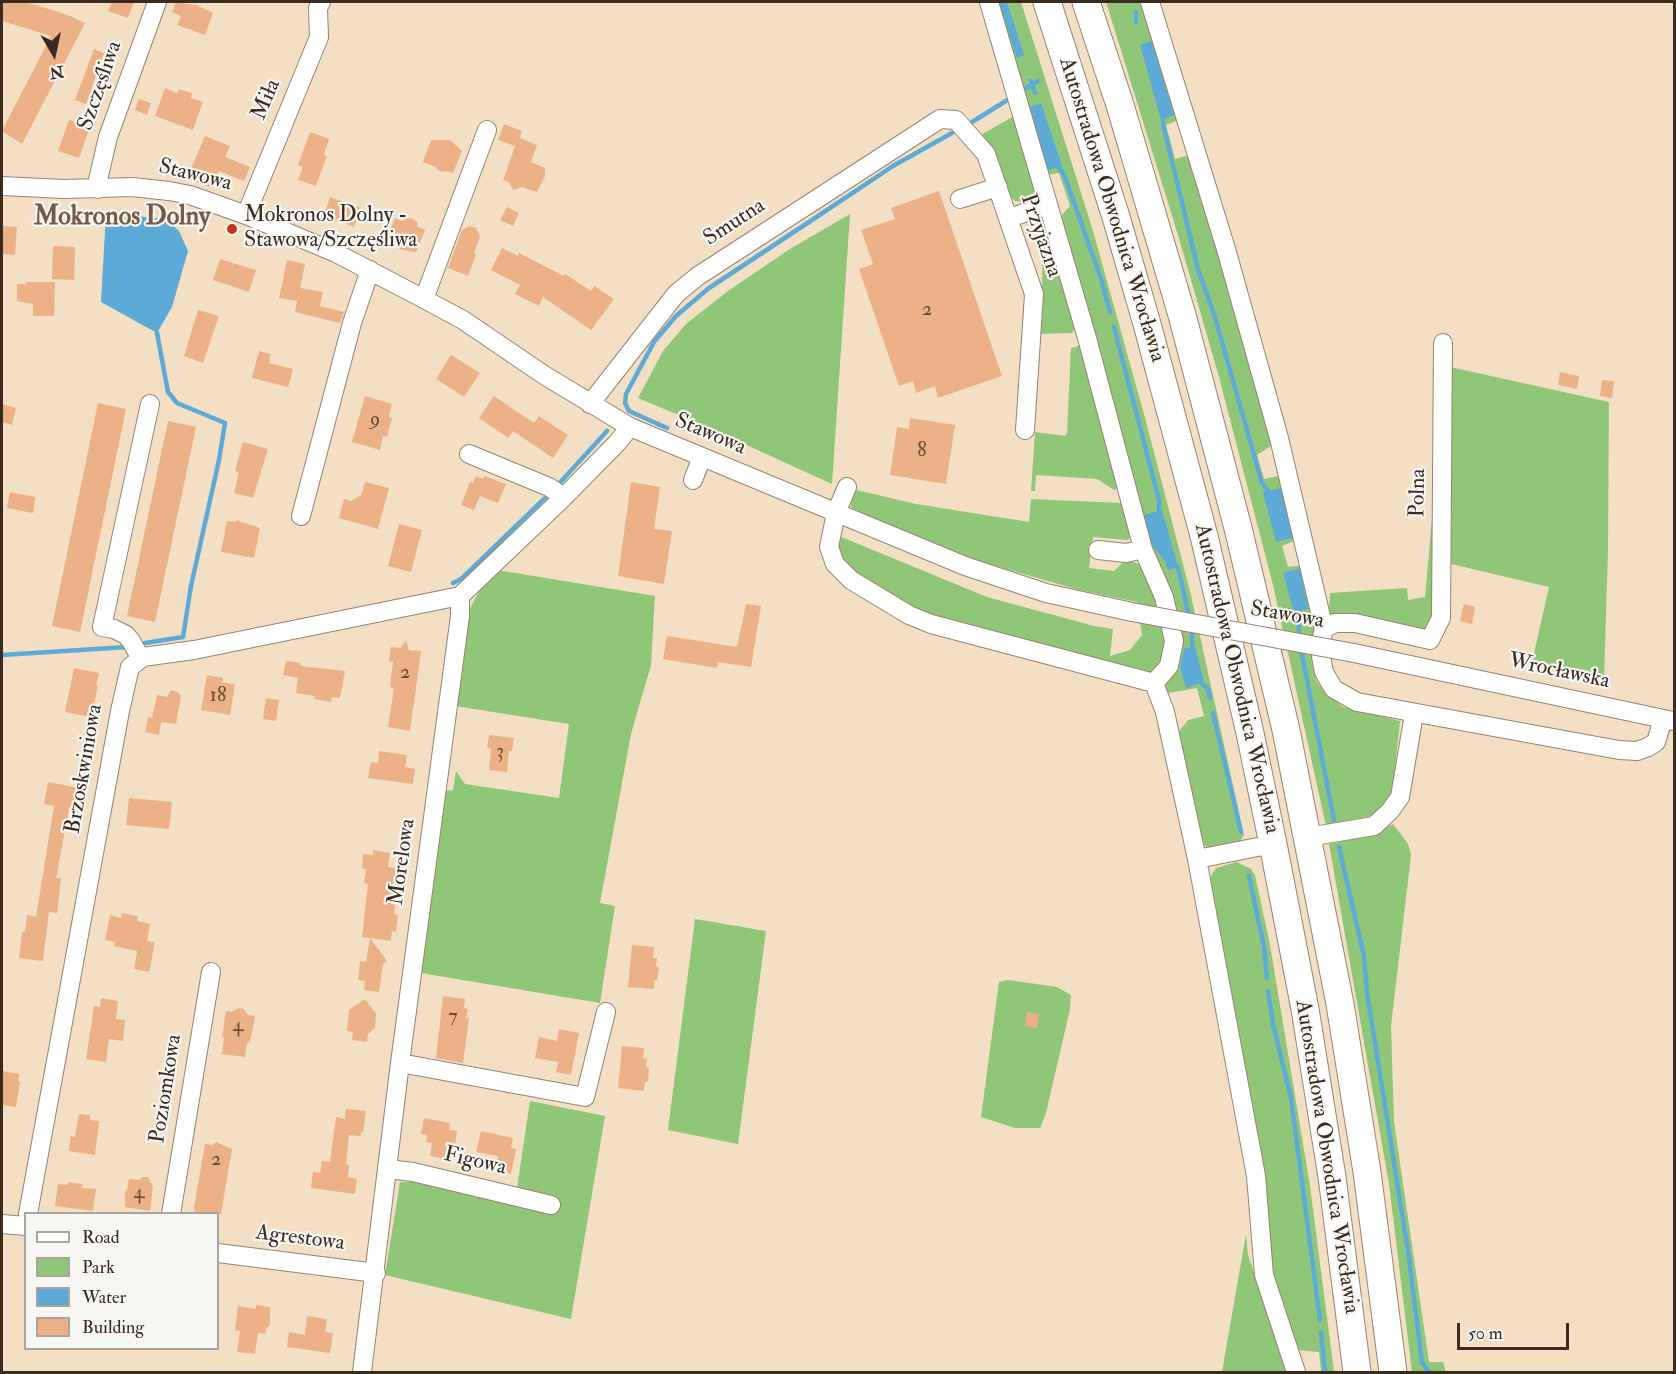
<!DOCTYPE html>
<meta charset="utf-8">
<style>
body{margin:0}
#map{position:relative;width:1676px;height:1374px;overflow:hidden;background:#f2dfc4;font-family:"IM FELL Double Pica",serif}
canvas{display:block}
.frame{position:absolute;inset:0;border:3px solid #3b2a1e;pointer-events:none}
.legend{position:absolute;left:24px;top:1212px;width:195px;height:138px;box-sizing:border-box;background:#f6f6f2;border:2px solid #aba49d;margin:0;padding:8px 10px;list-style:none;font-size:18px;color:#3b2a1e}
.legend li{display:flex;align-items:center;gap:12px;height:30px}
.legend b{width:30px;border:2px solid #aba49d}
.north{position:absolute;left:24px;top:24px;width:60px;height:60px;-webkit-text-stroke:4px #f6f6f2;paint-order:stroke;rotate:171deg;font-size:16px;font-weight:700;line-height:24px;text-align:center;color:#3b2a1e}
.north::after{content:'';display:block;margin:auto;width:21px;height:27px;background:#3b2a1e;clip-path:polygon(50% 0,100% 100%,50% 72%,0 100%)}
.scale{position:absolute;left:1457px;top:1323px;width:112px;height:27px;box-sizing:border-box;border:3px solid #3b2a1e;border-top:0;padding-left:8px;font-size:18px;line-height:21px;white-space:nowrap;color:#3b2a1e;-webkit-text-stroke:4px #f6f6f2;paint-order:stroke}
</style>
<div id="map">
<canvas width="1676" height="1374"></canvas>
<div class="frame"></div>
<ul class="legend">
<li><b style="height:8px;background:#fff"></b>Road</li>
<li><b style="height:16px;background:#90c678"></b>Park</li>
<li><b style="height:16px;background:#5daad6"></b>Water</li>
<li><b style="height:16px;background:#ecb187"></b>Building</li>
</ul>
<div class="north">N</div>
<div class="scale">50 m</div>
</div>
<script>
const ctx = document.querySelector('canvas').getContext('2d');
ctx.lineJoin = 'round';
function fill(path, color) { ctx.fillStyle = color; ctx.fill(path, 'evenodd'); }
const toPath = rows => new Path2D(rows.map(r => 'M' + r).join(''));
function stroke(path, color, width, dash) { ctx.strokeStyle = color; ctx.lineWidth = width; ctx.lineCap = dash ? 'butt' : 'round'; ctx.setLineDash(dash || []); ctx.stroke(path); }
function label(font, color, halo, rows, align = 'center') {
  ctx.font = font + ' "IM FELL Double Pica",serif'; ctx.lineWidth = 4.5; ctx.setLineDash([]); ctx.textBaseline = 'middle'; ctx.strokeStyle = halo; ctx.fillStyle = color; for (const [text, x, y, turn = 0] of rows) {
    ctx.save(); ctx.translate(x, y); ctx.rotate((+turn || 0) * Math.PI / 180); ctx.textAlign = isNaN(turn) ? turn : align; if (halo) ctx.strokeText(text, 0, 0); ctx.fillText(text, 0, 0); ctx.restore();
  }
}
fill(toPath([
 [994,2,1021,2,1093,231,1144,414,1190,591,1244,835,1238,844,1210,848,1204,845,1194,800,1189,795,1177,734,1188,720,1204,716,1197,688,1168,693,1166,691,1165,686,1175,671,1180,656,1181,645,1149,545,1060,217,1070,206,1059,173,1047,175],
 [1106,2,1144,2,1181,119,1166,125,1175,159,1186,156,1193,159,1272,433,1271,446,1257,455,1264,479,1279,476,1282,478,1295,537,1294,541,1282,546,1288,567,1298,566,1302,567,1316,622,1312,661,1316,680,1325,693,1343,707,1400,721,1392,796,1377,813,1368,817,1326,826,1273,585,1219,377,1178,235],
 [1014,116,1038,194,1028,202,1015,201,1009,195,979,136],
 [850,214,832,484,705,426,638,398,663,351,686,324,728,291,790,249],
 [1044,214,1077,324,1072,333,1041,334,1043,239,1039,215],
 [1082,345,1120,486,1118,489,1114,490,1097,479,1036,475,1035,491,1031,491,1035,432,1065,436,1067,433,1071,348],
 [1450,367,1609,402,1608,549,1604,680,1532,662,1549,587,1447,563],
 [852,489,916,504,1029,522,1031,499,1120,503,1123,505,1132,533,1128,540,1093,537,1089,568,1114,571,1123,562,1131,561,1143,566,1151,578,1164,641,1166,653,1162,662,1150,673,924,615,865,582,845,565,837,543,839,536,987,597,1094,626,1113,629,1110,656,1130,650,1142,635,1137,602,1079,590,979,561,868,516,854,509,851,507,850,498],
 [1434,497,1435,620,1425,631,1356,616,1329,615,1330,593,1407,588,1408,600,1425,597],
 [497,570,655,596,651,665,631,734,600,903,615,906,600,1003,421,973,444,791,453,790,456,771,465,784,559,798,569,724,455,706,467,615,482,585],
 [1393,824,1408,844,1411,855,1391,1026,1394,1122,1429,1362,1443,1362,1446,1372,1412,1372,1389,1184,1329,844,1373,835],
 [1237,862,1251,869,1255,875,1270,945,1310,1186,1334,1372,1321,1372,1319,1352,1297,1350,1270,1267,1210,877,1216,868],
 [695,919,766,931,738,1144,668,1130],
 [1008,980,1057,987,1071,995,1070,1009,1046,1113,1040,1128,1015,1128,981,1117,999,982],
 [530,1101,605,1116,571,1319,385,1275,400,1182,413,1182,553,1211,555,1196,517,1188],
 [1246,1234,1248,1255,1289,1372,1222,1372]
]), '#90c678');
fill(toPath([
 [999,2,1007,2,1024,55,1017,58],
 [1152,41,1174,115,1161,120,1140,45],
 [1041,103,1062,166,1048,170,1030,107],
 [106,213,166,219,179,231,188,251,172,307,157,333,101,302],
 [1281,488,1293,538,1276,542,1263,492],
 [1162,510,1178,567,1168,570,1165,561,1152,545,1144,515],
 [1300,568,1308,609,1294,613,1283,573],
 [1195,646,1204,682,1186,688,1180,667,1184,649]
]), '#5daad6');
stroke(toPath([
 [1136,12,1136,22],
 [1031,81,1035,93],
 [1025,89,1038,81],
 [1163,119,1163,124,1198,269,1215,317,1262,483,1268,491],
 [972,122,1009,99],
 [1059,167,1065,177,1101,279,1110,312],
 [1114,327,1159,500,1159,512],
 [667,428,629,411,625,403,626,394,654,342,676,316,709,288,809,222,893,166,952,133],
 [556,487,607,431],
 [1178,567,1189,617],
 [453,583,461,579,550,493],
 [1298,611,1299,638],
 [1192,628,1192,647],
 [139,644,183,637,191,586,219,460,225,423,177,403,168,392,157,333],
 [1301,649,1334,820],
 [2,655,127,647],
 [1201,683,1208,689,1210,698],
 [1213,713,1241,832],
 [1339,847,1364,956,1367,992,1408,1251,1422,1363,1429,1371],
 [1249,876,1264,947,1267,978],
 [1268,991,1273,1024,1291,1098,1320,1320],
 [1321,1332,1325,1372]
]), '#5daad6', 4.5);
fill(toPath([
 [2,2,26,2,68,15,85,23,22,144,2,131,51,36,2,21],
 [112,2,134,2,128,18,108,11],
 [176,2,196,5,213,13,205,35,177,25,181,16,172,12],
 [94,49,104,53,86,104,75,100],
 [165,88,177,93,179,89,185,91,192,93,191,98,203,102,193,130,155,116],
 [139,99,151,103,147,115,135,110],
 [69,120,90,127,79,158,58,151],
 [504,124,522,131,520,138,537,145,531,162,545,168,545,176,537,192,522,187,513,190,509,182,503,180,515,146,498,140],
 [310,132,329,139,324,155,327,156,316,186,298,180,303,167,298,165],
 [205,136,230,146,225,157,250,167,244,181,219,171,212,188,187,178],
 [431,140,450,140,462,151,453,173,446,171,443,172,437,170,436,167,423,162],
 [939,191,1002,376,938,398,935,386,916,393,913,381,899,386,859,269,873,264,861,230,895,219,891,208],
 [330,197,361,208,354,227,324,216],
 [507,207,519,213,513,226,500,220],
 [395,218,403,221,404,218,412,218,418,223,417,226,425,230,416,252,399,249,398,245,386,241],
 [2,226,17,227,15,255,2,254],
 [470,226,476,228,480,237,474,253,476,254,468,276,448,268,462,230],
 [53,246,75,247,74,280,52,279],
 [502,248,518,256,519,253,564,276,565,274,591,291,594,286,614,299,591,330,543,297,539,306,515,294,520,285,491,270],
 [220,259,256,270,249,292,213,280],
 [287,260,305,264,300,288,323,292,320,306,344,312,340,323,295,312,297,301,279,298],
 [26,282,55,282,54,316,33,316,33,304,17,301,17,284,27,284],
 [198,310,219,316,203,363,184,356],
 [259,351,271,354,269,363,293,369,288,387,252,378],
 [451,355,480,373,464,397,436,379],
 [1560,372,1579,376,1577,389,1558,385],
 [1602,380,1614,381,1612,398,1600,396],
 [365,396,392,404,389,417,392,418,387,437,383,436,380,450,352,442],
 [494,396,534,423,539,416,568,435,553,458,513,431,508,438,479,418],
 [98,403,126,409,80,632,52,626],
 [2,404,16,408,12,425,2,422],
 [910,418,955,425,946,484,890,475,897,427,909,429],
 [168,421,196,427,155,622,127,616],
 [243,442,268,449,253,498,234,493,239,472,235,471],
 [476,476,483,479,484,476,506,484,498,503,480,496,474,510,461,505,470,482,473,483],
 [365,482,389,488,378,529,339,518,344,499,351,501,361,495],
 [631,482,660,487,654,529,672,531,664,584,618,576],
 [10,492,35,497,33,513,7,508],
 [236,520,260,528,254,558,221,552,227,521,236,522],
 [399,524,422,530,411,572,388,566],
 [746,604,761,606,751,667,718,662,717,668,663,659,667,636,737,647],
 [1464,604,1475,607,1472,624,1460,621],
 [406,640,409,650,421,651,410,731,388,727,394,688,390,687,393,662,389,661,391,647,401,648],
 [286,661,301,663,300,666,345,671,340,698,332,697,331,702,314,699,315,696,296,693,298,678,283,675],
 [74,668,99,673,96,685,98,686,91,717,65,712],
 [207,675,223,678,222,682,235,684,230,715,201,710],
 [171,690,178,692,181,696,176,724,161,722,159,735,145,732,148,717,152,718,157,695,167,697],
 [266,698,279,700,276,721,263,719],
 [489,735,514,738,512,751,509,751,507,772,489,770,491,748,487,748],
 [379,751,407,755,405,767,415,769,413,784,368,778,371,762,378,763],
 [48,782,79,788,75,810,69,809,56,878,61,878,57,913,49,912,43,961,19,958,22,932,25,932,27,915,36,917,54,806,44,804],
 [129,798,172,802,169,829,126,825],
 [373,850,390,853,388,867,396,868,391,904,395,905,394,914,398,915,396,932,392,931,391,941,370,938,387,961,383,964,379,992,364,990,365,981,358,980,360,961,366,962,370,938,362,937,368,884,364,883,366,869,362,869,363,854,373,855],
 [122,913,138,916,137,921,150,924,147,941,155,942,149,972,134,969,137,951,114,946,115,942,105,940,110,915,121,918],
 [632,945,654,947,653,958,657,958,656,966,659,967,657,981,654,980,654,989,628,987],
 [443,996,465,999,464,1008,468,1009,466,1018,469,1018,463,1063,436,1058],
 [101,998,118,1001,116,1019,125,1020,123,1041,109,1039,106,1062,86,1059,94,1006,100,1007],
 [365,999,376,1014,375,1028,368,1034,367,1042,352,1040,353,1032,347,1031,349,1010],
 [239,1008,244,1009,248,1015,255,1016,250,1042,247,1043,245,1057,222,1054,224,1038,222,1037,226,1011,232,1012],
 [1027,1012,1039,1014,1037,1028,1025,1026],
 [559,1029,579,1033,571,1075,556,1072,558,1062,535,1058,539,1037,557,1041],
 [622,1046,644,1048,643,1058,647,1059,646,1067,649,1068,648,1082,645,1082,644,1091,618,1088],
 [2,1071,19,1074,18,1081,20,1082,16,1107,2,1105],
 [346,1109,366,1111,363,1132,361,1132,360,1136,349,1135,346,1164,349,1165,348,1177,357,1179,355,1194,311,1188,313,1172,320,1173,322,1161,330,1162,336,1117,345,1119],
 [79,1114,90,1115,90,1120,99,1121,95,1155,69,1151,71,1136,75,1137],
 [424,1118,450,1123,449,1130,457,1131,455,1146,447,1145,445,1159,430,1156,432,1143,426,1142,427,1135,421,1134],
 [481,1131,513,1138,511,1148,516,1149,511,1174,495,1170,498,1156,476,1152],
 [216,1142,232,1149,221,1214,195,1214,194,1207,205,1144,212,1145],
 [142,1177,148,1177,153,1186,150,1211,125,1207,125,1192,127,1190,129,1179,139,1180],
 [68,1182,83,1184,82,1188,96,1189,93,1211,55,1206,58,1184,68,1185],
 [256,1305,270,1307,270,1326,266,1328,266,1334,258,1333,255,1354,237,1352,240,1331,235,1330,238,1306,256,1309],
 [307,1316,327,1319,325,1332,333,1333,330,1353,287,1347,289,1332,305,1335]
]), '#ecb187');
const minor = toPath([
 [989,2,1087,338,1143,549,1164,597,1174,641,1169,666,1154,683],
 [1150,2,1226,249,1279,438,1324,629],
 [2,186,64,189,132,187,169,191,190,195,246,215,336,253,424,299,463,320,544,375,630,427,965,566,1046,593,1132,612],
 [98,189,98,180,108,137,157,2],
 [960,199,998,187],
 [246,215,319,37,318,8,321,2],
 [1009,218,1048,205],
 [424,299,487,130],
 [1443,343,1441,618,1430,640,1355,623,1335,623,1324,629,1321,641,1321,656,1324,672,1329,681,1334,689,1357,702,1619,750,1637,751,1648,747,1656,742,1663,719],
 [590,404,676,294,698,276,940,119,956,120,986,154,1034,294,1025,430],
 [469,454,549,487,564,497],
 [693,480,702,457],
 [847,487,836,513,829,547,835,564,851,580,909,615,931,624,1154,683],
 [301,516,352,323,370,270],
 [1098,550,1126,553,1143,549],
 [1354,653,1673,721],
 [141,659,131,641,126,635,114,629,102,627,150,404],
 [1154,683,1165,712,1197,859,1256,1176,1264,1275,1296,1372],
 [1308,837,1374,826,1390,811,1400,797,1414,714],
 [1197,859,1273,844],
 [400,1063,585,1097,606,1012],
 [388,1169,413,1172,551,1205],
 [28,1214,120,711,130,667,143,657,194,650,460,596],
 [171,1214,211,972],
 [2,1224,26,1226],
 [218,1253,376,1273],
 [362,1372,400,1063,460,616,460,596,564,497,617,443,630,427]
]);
const highway = toPath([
 [1047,2,1116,217,1147,324,1204,536,1250,733,1273,844,1305,1009,1332,1177,1357,1372],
 [1086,2,1120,105,1182,315,1238,528,1286,730,1340,1004,1367,1172,1393,1372]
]);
stroke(minor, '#968471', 20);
stroke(highway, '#968471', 29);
stroke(minor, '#fff', 18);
stroke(highway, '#fff', 27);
const minorBridge = toPath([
 [1132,612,1354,653]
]);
stroke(minorBridge, '#968471', 20, []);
stroke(minorBridge, '#fff', 18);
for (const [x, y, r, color] of [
 [232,229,6,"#c8321e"]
]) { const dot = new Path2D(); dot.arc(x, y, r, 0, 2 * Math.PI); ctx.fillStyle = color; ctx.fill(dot); stroke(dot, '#f6f6f2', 2); }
label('20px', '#674c38', null, [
 ["2",927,311],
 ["9",375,421],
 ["8",922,452],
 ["2",405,674],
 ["18",218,697],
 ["3",500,753],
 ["7",453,1018],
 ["4",238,1027],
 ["2",216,1161],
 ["4",139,1194]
]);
label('22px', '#3b2a1e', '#f6f6f2', [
 ["Szczęśliwa",101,86,-71],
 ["Miła",267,100,-67],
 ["Stawowa",195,176,14],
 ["Autostradowa Obwodnica Wrocławia",1111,210,73],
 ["Smutna",735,223,-33],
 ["Przyjazna",1040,236,71],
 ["Stawowa",710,435,23],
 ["Polna",1419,493,-89],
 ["Stawowa",1287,616,10],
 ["Wrocławska",1559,672,12],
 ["Autostradowa Obwodnica Wrocławia",1236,679,77],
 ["Brzoskwiniowa",85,769,-80],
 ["Morelowa",403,862,-82],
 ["Poziomkowa",167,1089,-81],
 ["Autostradowa Obwodnica Wrocławia",1326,1157,81],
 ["Figowa",475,1162,13],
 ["Agrestowa",300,1239,7]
]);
label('22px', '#3b2a1e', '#f6f6f2', [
 ["Mokronos Dolny -",244,216],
 ["Stawowa/Szczęśliwa",244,241]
], 'left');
label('bold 26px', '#795943', '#f6f6f2', [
 ["Mokronos Dolny",122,218]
]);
</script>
